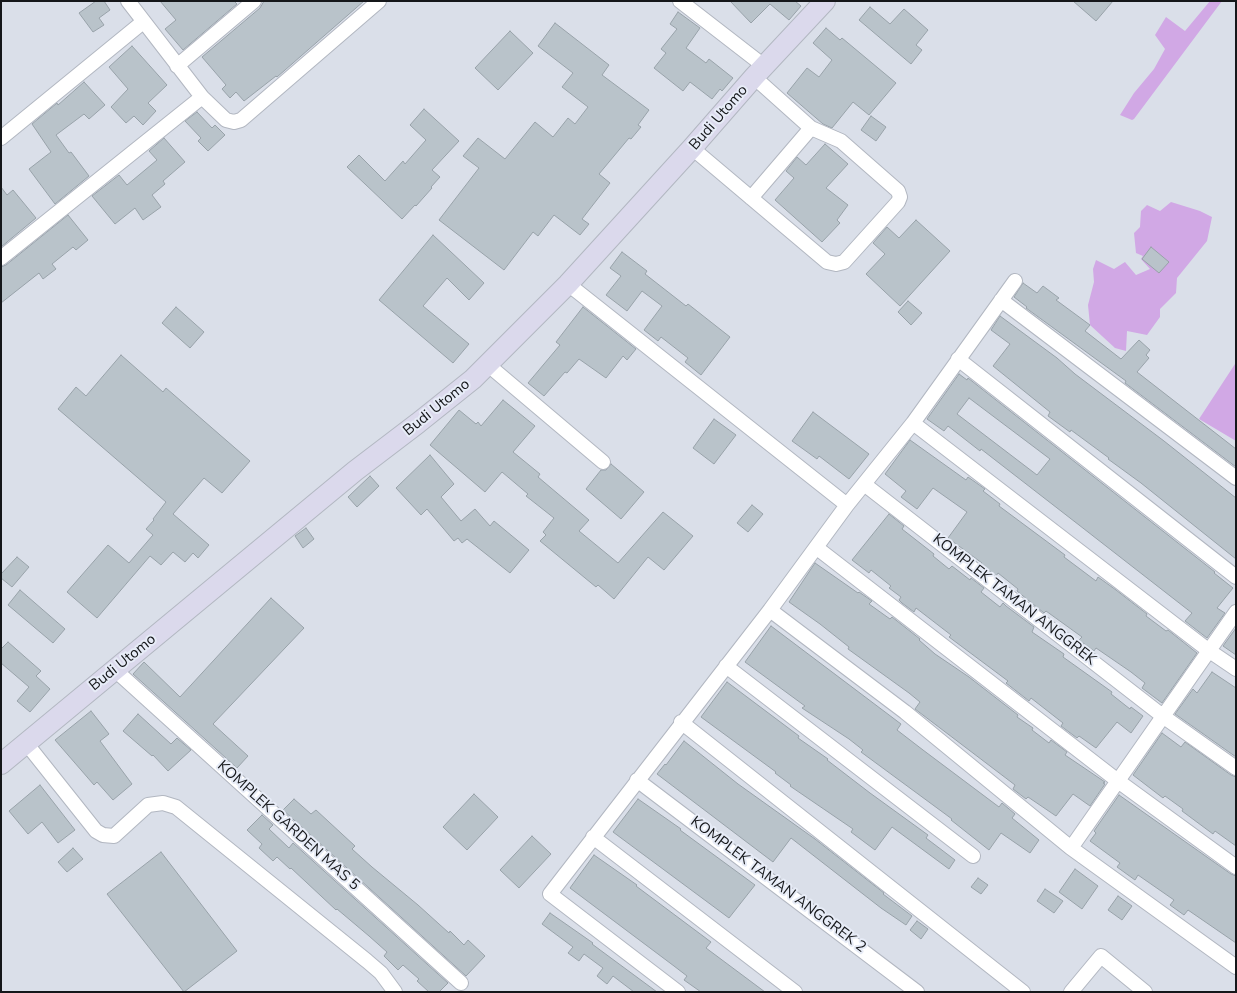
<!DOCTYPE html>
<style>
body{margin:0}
#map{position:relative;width:1237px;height:993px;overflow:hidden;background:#dadfe9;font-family:"Nunito Sans",sans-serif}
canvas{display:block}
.frame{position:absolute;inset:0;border:2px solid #15171a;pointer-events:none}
</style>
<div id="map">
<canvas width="1237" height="993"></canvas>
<div class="frame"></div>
</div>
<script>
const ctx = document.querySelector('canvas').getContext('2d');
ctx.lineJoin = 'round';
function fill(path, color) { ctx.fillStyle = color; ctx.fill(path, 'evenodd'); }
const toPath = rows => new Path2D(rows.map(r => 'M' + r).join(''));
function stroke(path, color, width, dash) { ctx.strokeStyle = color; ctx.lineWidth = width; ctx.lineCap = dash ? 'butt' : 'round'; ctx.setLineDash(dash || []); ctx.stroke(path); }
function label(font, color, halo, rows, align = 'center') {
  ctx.font = font + ' "Nunito Sans",sans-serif'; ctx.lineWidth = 4; ctx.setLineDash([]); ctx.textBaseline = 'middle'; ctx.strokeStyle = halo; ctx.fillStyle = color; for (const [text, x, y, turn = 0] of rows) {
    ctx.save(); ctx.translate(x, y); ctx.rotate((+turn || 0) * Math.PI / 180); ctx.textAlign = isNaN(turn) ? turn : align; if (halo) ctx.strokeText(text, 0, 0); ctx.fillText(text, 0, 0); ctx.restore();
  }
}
fill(toPath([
 [1210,1,1222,1,1134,119,1132,120,1120,115,1134,93,1154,69,1165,49,1155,35,1166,17,1185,31],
 [1171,202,1200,211,1212,217,1207,241,1177,278,1176,293,1160,309,1160,317,1147,335,1127,331,1126,351,1115,348,1090,325,1088,305,1094,282,1093,269,1096,260,1114,269,1125,262,1136,275,1150,269,1141,259,1143,256,1136,253,1134,233,1140,227,1141,211,1147,205,1160,211],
 [1235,364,1236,364,1236,441,1199,419]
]), '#d1a8e5');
const building = toPath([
 [96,1,104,1,110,10,99,18,104,25,93,32,79,13,96,1],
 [160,1,234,1,237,4,183,50,165,29,176,20,160,1],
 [264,1,364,1,277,77,276,76,244,101,236,92,230,98,222,89,226,85,202,57,260,8,264,1],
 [730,1,795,1,801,6,789,20,770,4,751,23,730,1],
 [1073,1,1113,1,1096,21,1073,1],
 [870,7,890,24,904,9,928,30,916,45,922,50,911,64,859,20,870,7],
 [678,12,700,28,686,48,706,63,709,59,733,78,722,91,720,89,712,99,690,82,683,91,654,68,666,53,661,49,677,29,670,24,678,12],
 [555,23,609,65,602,75,649,110,638,125,641,127,631,139,629,138,599,174,610,183,582,219,589,224,580,235,554,215,538,236,533,232,504,270,439,220,479,168,463,156,478,138,505,159,535,122,553,137,568,118,575,124,588,107,562,87,573,73,538,46,555,23],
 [826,28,840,40,842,38,896,83,869,115,853,102,832,128,823,124,787,93,807,68,819,77,832,60,813,43,826,28],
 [510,31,533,53,498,90,475,68,510,31],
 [132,46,167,85,148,103,156,111,143,125,134,116,126,123,111,107,128,89,109,67,132,46],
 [84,82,105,105,89,119,84,114,56,135,69,153,71,152,89,176,55,204,29,169,51,152,32,124,57,103,58,105,84,82],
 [424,109,459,141,432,170,440,177,431,187,432,188,416,206,415,205,402,219,347,167,359,155,385,181,403,161,405,164,426,140,410,125,424,109],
 [197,112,212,128,215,125,225,135,208,151,198,141,201,138,185,121,197,112],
 [871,116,886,127,876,141,861,130,871,116],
 [164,138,185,162,163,181,165,184,152,195,161,207,143,220,135,208,115,224,92,196,119,175,127,185,157,160,149,151,164,138],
 [825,144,848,164,826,188,848,205,837,220,840,223,822,242,775,200,794,178,786,171,797,157,806,165,825,144],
 [1,187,7,195,13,190,36,218,1,247,1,187],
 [68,215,88,240,76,250,73,247,52,264,56,269,43,279,39,273,1,303,1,267,6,265,68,215],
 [916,220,950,251,900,306,866,274,885,254,873,243,887,227,899,238,916,220],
 [433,235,484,283,469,300,447,278,423,306,469,344,453,363,379,300,433,235],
 [1151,247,1169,262,1159,273,1142,259,1151,247],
 [622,252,647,271,645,274,686,306,688,304,730,337,701,375,685,362,688,358,661,337,658,341,644,330,662,306,642,291,627,311,606,295,621,276,610,268,622,252],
 [1023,283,1037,293,1043,286,1059,298,1056,300,1090,325,1085,331,1121,359,1139,340,1150,350,1146,355,1149,358,1137,372,1236,449,1236,467,1125,383,1126,381,1026,308,1027,307,1014,297,1023,283],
 [908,301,922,313,911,325,898,312,908,301],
 [176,307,204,332,190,348,162,323,176,307],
 [583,307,636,349,627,360,623,356,606,378,579,359,567,373,565,372,544,396,528,383,560,345,556,342,583,307],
 [1000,316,1057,358,1075,374,1164,441,1236,498,1236,559,1141,483,1108,459,1109,458,1071,430,1070,432,1048,416,1050,412,993,366,1010,344,991,330,1000,316],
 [121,355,163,392,166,388,250,461,222,493,204,478,173,514,209,545,198,558,193,553,185,562,173,552,161,565,150,556,97,618,67,592,108,545,129,563,153,535,146,529,154,520,153,519,166,502,58,409,76,387,86,396,121,355],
 [959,374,967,380,968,378,1215,572,1214,573,1233,588,1217,608,1225,613,1207,638,1185,621,1192,613,1079,525,981,449,980,451,948,426,944,431,927,419,959,374],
 [969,398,1050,459,1037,475,957,414,969,398],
 [503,400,535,426,513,452,540,474,538,477,589,520,579,531,618,563,663,512,693,536,664,570,648,557,614,599,598,585,596,587,540,541,546,535,543,532,554,518,526,496,528,494,502,472,485,492,430,445,459,410,476,424,478,422,481,426,503,400],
 [813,412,869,454,849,479,819,456,817,459,792,441,813,412],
 [714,419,736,435,714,464,693,448,714,419],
 [910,440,966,480,968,477,985,489,983,491,1000,504,999,506,1065,555,1064,557,1096,581,1098,577,1116,590,1147,614,1146,616,1166,631,1168,630,1197,653,1162,703,1142,688,1145,683,1131,672,1096,648,1094,651,1079,640,1082,637,1046,611,1044,613,1017,591,1018,589,998,573,996,576,981,564,982,563,948,538,967,512,933,488,917,509,901,497,906,491,885,474,910,440],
 [430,455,454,484,441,497,461,521,475,509,490,526,494,521,529,550,510,573,467,539,462,543,458,538,454,541,427,509,421,515,396,488,430,455],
 [611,464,644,492,621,519,586,489,601,470,606,470,611,464],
 [370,476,379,486,357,507,348,497,370,476],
 [752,505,763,514,748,532,737,523,752,505],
 [889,514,904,526,902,529,934,554,933,556,949,569,952,566,970,580,971,578,984,588,981,592,1000,607,1003,603,1006,606,1034,627,1032,632,1064,654,1063,657,1112,692,1111,694,1130,709,1131,707,1143,716,1131,733,1117,722,1096,748,1079,736,1077,738,1061,726,1063,723,1031,698,1029,701,1006,683,1008,681,949,637,951,635,916,608,914,612,902,603,899,600,901,597,889,588,891,586,871,570,869,573,852,560,889,514],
 [306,528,314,539,303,548,295,536,306,528],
 [17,557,29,567,12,587,1,578,1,574,17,557],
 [815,563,858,593,859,592,872,601,869,604,890,619,892,617,920,639,919,640,935,654,969,677,1018,715,1017,717,1033,728,1032,730,1049,743,1051,740,1067,752,1065,755,1105,782,1103,783,1105,784,1090,806,1073,794,1056,816,1028,797,1026,799,1013,789,1015,785,915,709,920,702,909,693,848,649,849,647,820,624,789,602,815,563],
 [20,590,65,629,53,643,8,605,20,590],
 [271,598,304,628,213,724,248,756,237,768,133,674,144,662,180,697,271,598],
 [771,626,901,724,897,730,923,750,999,807,1002,803,1015,814,1012,818,1039,840,1030,853,1001,833,989,850,951,820,952,819,861,752,863,750,849,739,802,708,805,706,745,662,771,626],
 [1236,628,1236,655,1223,646,1236,628],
 [8,642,41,671,36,676,50,689,30,712,17,701,29,687,1,663,1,649,8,642],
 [1212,672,1236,688,1236,757,1175,714,1193,689,1197,693,1212,672],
 [727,682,799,736,798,738,828,759,827,760,870,793,928,835,926,838,955,860,949,869,892,827,875,850,851,832,853,829,790,786,791,785,775,773,776,772,701,717,727,682],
 [91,711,109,734,100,741,132,784,113,800,97,782,94,785,55,740,91,711],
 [138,714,171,744,177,738,191,750,168,771,153,755,152,756,123,731,138,714],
 [1162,733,1181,747,1185,742,1231,775,1236,777,1236,846,1215,831,1213,834,1182,811,1183,809,1165,796,1163,798,1133,775,1162,733],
 [684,741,738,784,815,839,884,893,883,894,912,916,906,925,881,908,791,838,773,862,657,774,665,764,666,765,684,741],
 [40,785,75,830,58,843,42,822,28,834,9,811,40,785],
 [474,794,498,817,467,850,443,827,474,794],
 [1119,795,1231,874,1236,876,1236,943,1188,910,1184,915,1170,905,1174,900,1138,875,1135,880,1117,867,1120,863,1090,841,1096,833,1094,831,1119,795],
 [294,799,311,814,316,810,355,846,352,849,372,867,418,905,449,933,450,931,464,945,468,940,485,956,466,976,283,810,294,799],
 [638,799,681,829,680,830,755,885,729,918,613,832,638,799],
 [262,815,273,825,269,829,289,848,293,843,448,983,439,992,429,992,417,981,419,979,403,965,398,970,384,956,387,952,369,936,337,909,336,910,291,868,290,869,277,857,273,861,259,848,262,844,247,830,262,815],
 [532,836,551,854,519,888,500,870,532,836],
 [73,848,83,859,67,872,58,862,73,848],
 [161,852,237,951,184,992,107,894,161,852],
 [594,855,637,885,636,886,711,942,706,948,765,992,701,992,684,980,687,976,674,966,570,888,594,855],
 [1075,869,1098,886,1082,909,1059,892,1075,869],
 [978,878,988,885,981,894,971,887,978,878],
 [1045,889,1063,901,1054,913,1037,901,1045,889],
 [1118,896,1132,906,1122,920,1108,910,1118,896],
 [550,913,593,943,592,944,657,992,634,992,613,976,607,984,597,976,603,968,584,954,579,961,568,953,573,947,542,924,550,913],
 [917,921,928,929,921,939,910,930,917,921]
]);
fill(building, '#b9c3ca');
stroke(building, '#98a2a9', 1);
const street = toPath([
 [128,1,202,97,226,120,234,122,241,120,379,1],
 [680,1,764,66],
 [177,66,254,1],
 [1,138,143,22],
 [692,148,827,262,836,264,844,262,898,202,900,197,898,191,841,141,811,128,754,77],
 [751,198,811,128],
 [1,258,202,97],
 [568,284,847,505],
 [1001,300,1236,478],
 [958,359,1236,577],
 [487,364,603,462],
 [913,423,1208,650,1236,669],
 [864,484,1164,717,1236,768],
 [817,548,1118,781,1236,867],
 [770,610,905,712,1071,848],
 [1236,612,1071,848,1236,967],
 [726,666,973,856],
 [114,669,461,983],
 [681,722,1023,992],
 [26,743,96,831,103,835,114,836,148,805,163,803,176,807,367,961,381,973,395,992],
 [637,780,917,992],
 [593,837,795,992],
 [678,992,550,894,770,610,847,505,913,423,1015,281],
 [1071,992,1101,956,1145,992]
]);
const secondary = toPath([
 [1,764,355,471,418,423,473,379,568,284,692,148,754,77,825,1]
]);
stroke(street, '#b2b7c1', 16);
stroke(secondary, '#b2b7c1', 22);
stroke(street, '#fff', 14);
stroke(secondary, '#dbd9ec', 20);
label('15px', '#15171a', '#e7ecf7', [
 ["Budi Utomo",719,118,-49],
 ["Budi Utomo",437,408,-39],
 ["KOMPLEK TAMAN ANGGREK",1014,600,38],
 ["Budi Utomo",123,663,-39],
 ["KOMPLEK GARDEN MAS 5",288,826,42],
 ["KOMPLEK TAMAN ANGGREK 2",778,885,37]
]);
</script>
